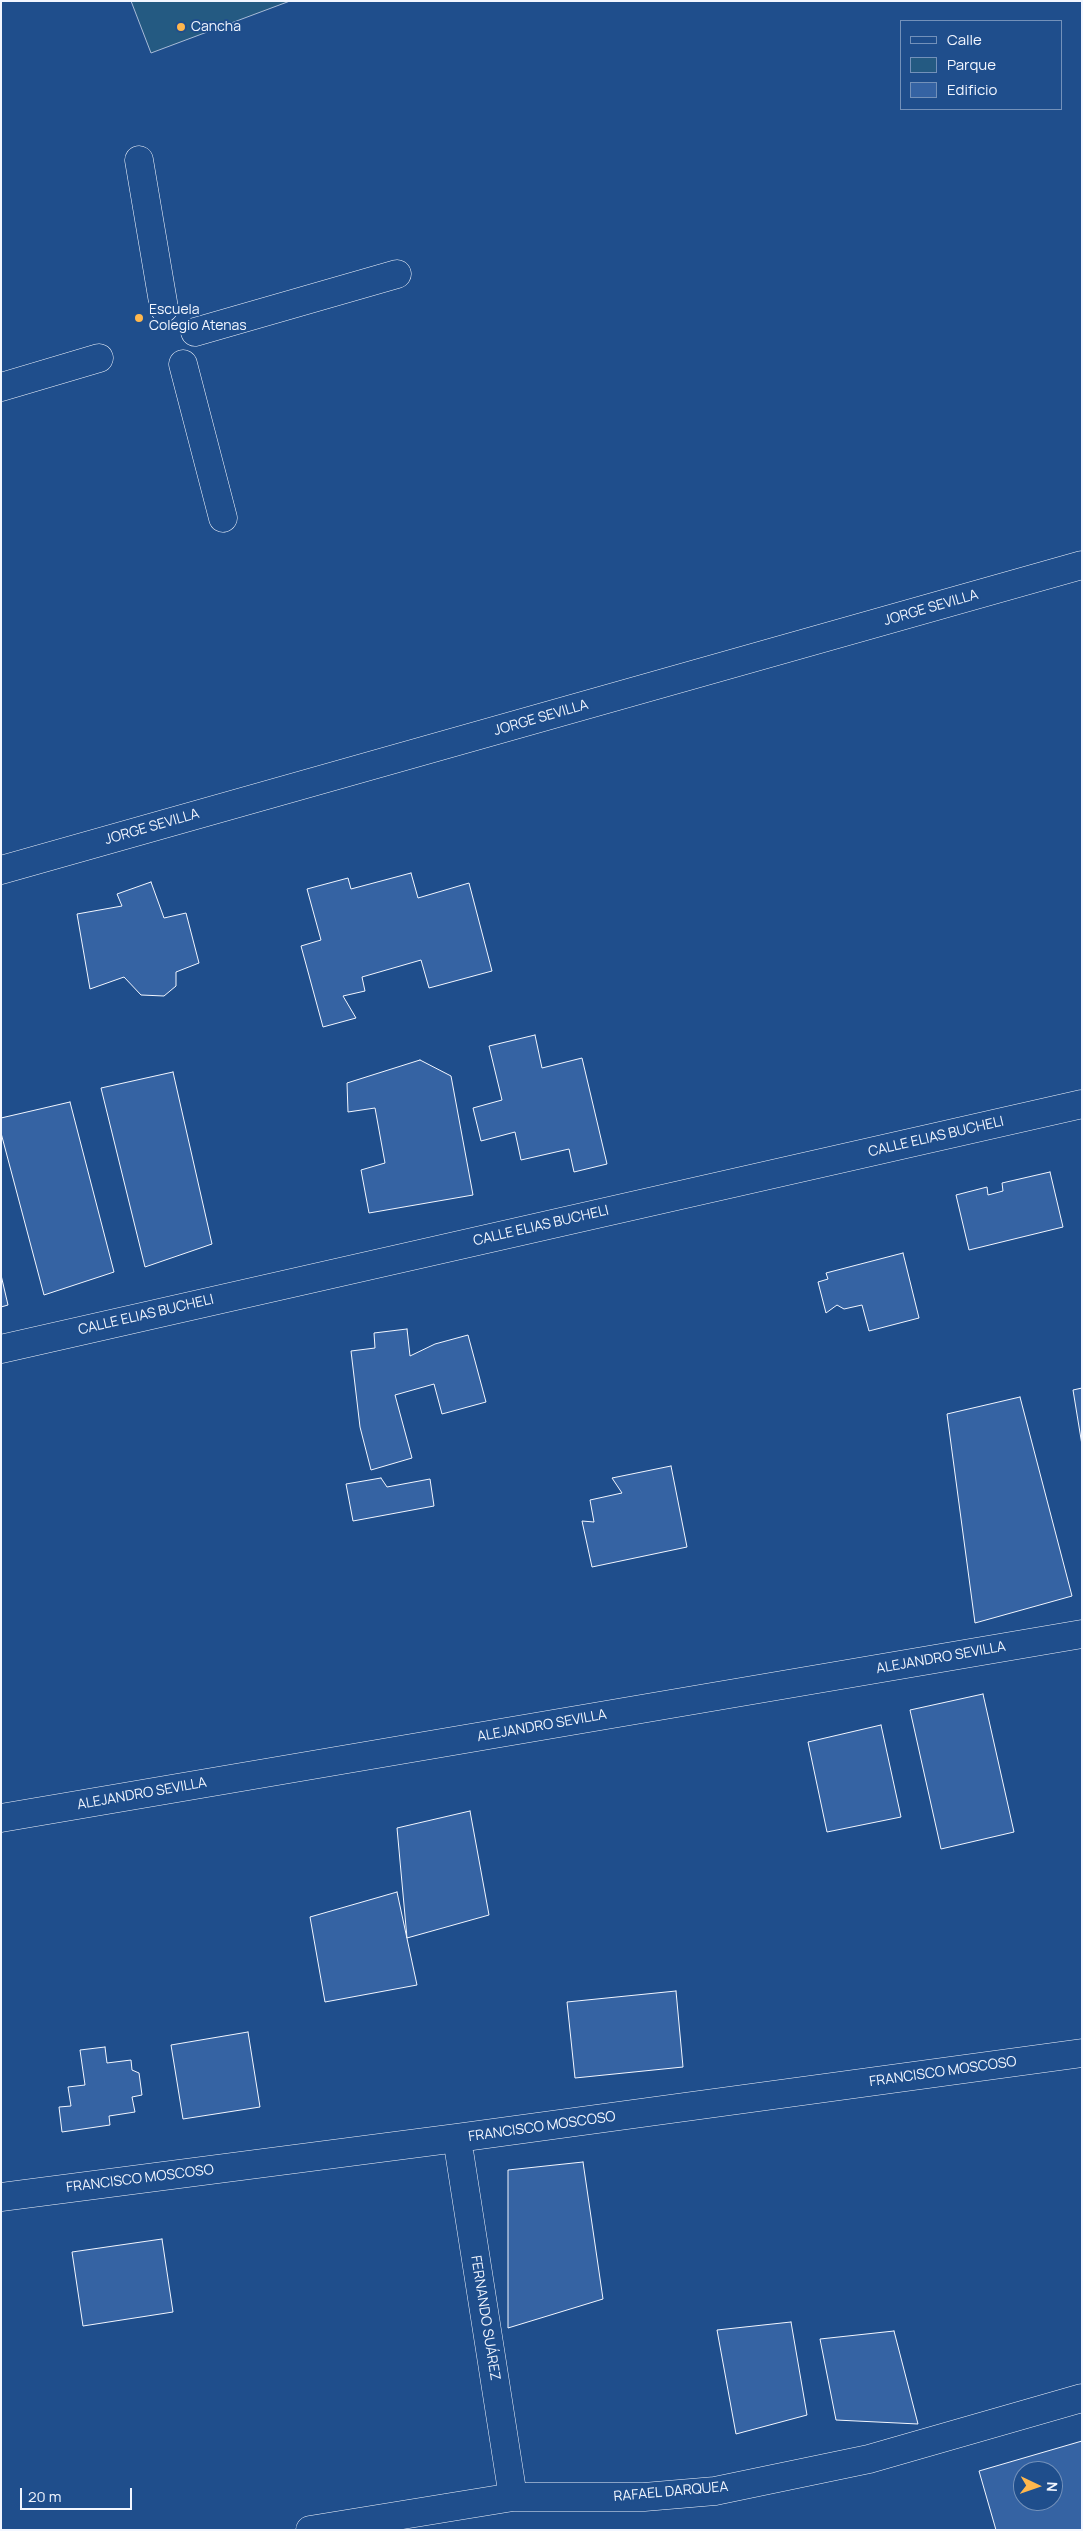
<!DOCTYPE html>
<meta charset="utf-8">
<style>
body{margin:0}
#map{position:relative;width:1083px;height:2531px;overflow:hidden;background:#1f4e8c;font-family:Manrope,sans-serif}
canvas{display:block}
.frame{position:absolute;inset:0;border:2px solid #f2f6ff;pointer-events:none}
.legend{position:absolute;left:900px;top:20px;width:162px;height:90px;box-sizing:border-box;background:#1f4e8c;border:1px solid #7391ba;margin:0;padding:6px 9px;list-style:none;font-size:15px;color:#f2f6ff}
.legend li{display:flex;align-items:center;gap:10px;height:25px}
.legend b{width:25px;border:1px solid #7391ba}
.north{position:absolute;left:1013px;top:2461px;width:50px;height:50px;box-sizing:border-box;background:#1f4e8c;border:1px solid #7391ba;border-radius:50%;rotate:93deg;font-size:14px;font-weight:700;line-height:20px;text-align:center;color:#f2f6ff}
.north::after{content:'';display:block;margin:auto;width:18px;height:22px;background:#ffb74d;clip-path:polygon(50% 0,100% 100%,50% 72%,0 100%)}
.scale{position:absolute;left:20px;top:2488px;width:112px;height:22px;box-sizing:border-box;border:2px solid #f2f6ff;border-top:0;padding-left:6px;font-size:15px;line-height:18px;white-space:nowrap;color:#f2f6ff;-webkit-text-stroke:4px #1f4e8c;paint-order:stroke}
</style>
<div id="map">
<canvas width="1083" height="2531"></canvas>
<div class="frame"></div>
<ul class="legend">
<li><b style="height:6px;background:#1f4e8c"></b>Calle</li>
<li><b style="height:14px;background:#245a82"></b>Parque</li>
<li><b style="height:14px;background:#3563a3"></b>Edificio</li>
</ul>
<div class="north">N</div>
<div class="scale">20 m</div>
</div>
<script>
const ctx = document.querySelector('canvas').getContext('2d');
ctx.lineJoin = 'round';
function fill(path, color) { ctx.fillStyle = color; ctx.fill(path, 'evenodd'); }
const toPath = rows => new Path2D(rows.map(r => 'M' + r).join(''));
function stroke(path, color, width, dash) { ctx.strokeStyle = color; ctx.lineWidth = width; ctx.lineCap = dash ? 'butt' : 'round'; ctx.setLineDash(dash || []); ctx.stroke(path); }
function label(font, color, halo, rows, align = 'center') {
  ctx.font = font + ' Manrope,sans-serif'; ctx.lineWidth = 4; ctx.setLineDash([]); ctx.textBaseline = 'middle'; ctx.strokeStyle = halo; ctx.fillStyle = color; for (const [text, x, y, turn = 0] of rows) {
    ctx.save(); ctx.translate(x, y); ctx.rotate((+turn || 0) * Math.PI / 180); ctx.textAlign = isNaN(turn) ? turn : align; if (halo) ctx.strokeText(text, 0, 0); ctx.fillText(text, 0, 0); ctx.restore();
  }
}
const green = toPath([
 [131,1,290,1,151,53,131,1]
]);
fill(green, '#245a82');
stroke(green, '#a8bbd7', 1);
const building = toPath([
 [411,873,418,898,469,883,492,971,429,988,421,960,362,977,365,991,343,996,356,1018,323,1027,301,946,321,940,307,889,348,878,351,889,411,873],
 [151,882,164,918,186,913,199,963,176,972,176,986,164,996,141,995,124,977,90,989,77,914,122,906,117,894,151,882],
 [535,1035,542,1068,582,1058,607,1164,574,1172,569,1149,521,1160,515,1132,481,1141,473,1108,502,1100,489,1046,535,1035],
 [420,1060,451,1076,473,1195,369,1213,361,1170,385,1163,375,1108,348,1112,347,1083,420,1060],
 [173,1072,212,1244,145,1267,101,1088,173,1072],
 [70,1102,114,1272,44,1295,1,1133,1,1118,70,1102],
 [1050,1172,1063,1227,969,1250,956,1195,987,1187,988,1195,1003,1191,1002,1183,1050,1172],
 [903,1253,919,1318,869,1331,862,1305,844,1309,837,1305,826,1313,818,1282,828,1279,826,1273,903,1253],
 [1,1275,8,1305,1,1307,1,1275],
 [407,1329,410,1356,435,1344,468,1335,486,1402,442,1414,434,1384,395,1395,412,1458,371,1470,360,1427,351,1351,375,1348,374,1333,407,1329],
 [1082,1388,1082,1445,1073,1390,1082,1388],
 [1020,1397,1072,1596,975,1623,947,1414,1020,1397],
 [671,1466,687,1547,592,1567,582,1521,594,1522,590,1500,622,1493,612,1478,671,1466],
 [381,1478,387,1487,430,1479,434,1506,353,1521,346,1484,381,1478],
 [983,1694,1014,1832,941,1849,910,1710,983,1694],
 [881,1725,901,1817,827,1832,808,1742,881,1725],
 [470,1811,489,1915,407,1938,397,1828,470,1811],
 [397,1892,417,1985,325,2002,310,1917,397,1892],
 [676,1991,683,2067,575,2078,567,2002,676,1991],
 [248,2032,260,2107,183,2119,171,2045,248,2032],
 [105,2047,107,2063,131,2060,132,2070,139,2073,142,2095,132,2097,135,2112,109,2116,110,2125,62,2132,59,2107,71,2106,68,2087,85,2085,80,2050,105,2047],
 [583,2162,603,2299,508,2328,508,2170,583,2162],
 [162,2239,173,2312,83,2326,72,2252,162,2239],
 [791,2322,807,2415,736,2434,717,2330,791,2322],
 [894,2331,918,2424,836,2420,820,2339,894,2331],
 [1082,2441,1082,2530,996,2530,979,2471,1082,2441],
 [1023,2471,1053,2471,1053,2501,1023,2501,1023,2471]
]);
fill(building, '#3563a3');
stroke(building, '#f2f6ff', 1);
const minor = toPath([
 [139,160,164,308],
 [195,332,397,274],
 [183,364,223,518],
 [1,387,99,358],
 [1,870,1082,565],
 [1,1349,1082,1104],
 [1,1818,1082,1634],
 [457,2138,513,2497],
 [1,2197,457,2138,1082,2053],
 [310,2530,513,2497,644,2497,715,2491,869,2459,1082,2398]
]);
stroke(minor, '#f2f6ff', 29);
stroke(minor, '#1f4e8c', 28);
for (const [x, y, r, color] of [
 [181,27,5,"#ffb74d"],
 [139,318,5,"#ffb74d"]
]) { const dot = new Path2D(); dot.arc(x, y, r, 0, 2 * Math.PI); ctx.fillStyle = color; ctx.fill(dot); stroke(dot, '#1f4e8c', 2); }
label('14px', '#f2f6ff', '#1f4e8c', [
 ["Cancha",191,27],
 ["Escuela",149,310],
 ["Colegio Atenas",149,326]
], 'left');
label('14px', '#f2f6ff', '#1f4e8c', [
 ["JORGE SEVILLA",931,608,-16],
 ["JORGE SEVILLA",541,718,-16],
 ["JORGE SEVILLA",152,827,-16],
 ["CALLE ELIAS BUCHELI",936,1137,-13],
 ["CALLE ELIAS BUCHELI",541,1226,-13],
 ["CALLE ELIAS BUCHELI",146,1315,-13],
 ["ALEJANDRO SEVILLA",941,1658,-10],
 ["ALEJANDRO SEVILLA",542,1726,-10],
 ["ALEJANDRO SEVILLA",142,1794,-10],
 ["FRANCISCO MOSCOSO",943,2072,-8],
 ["FRANCISCO MOSCOSO",542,2127,-8],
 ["FRANCISCO MOSCOSO",140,2179,-7],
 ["FERNANDO SUÁREZ",485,2318,81],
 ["RAFAEL DARQUEA",671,2492,-5]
]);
</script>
